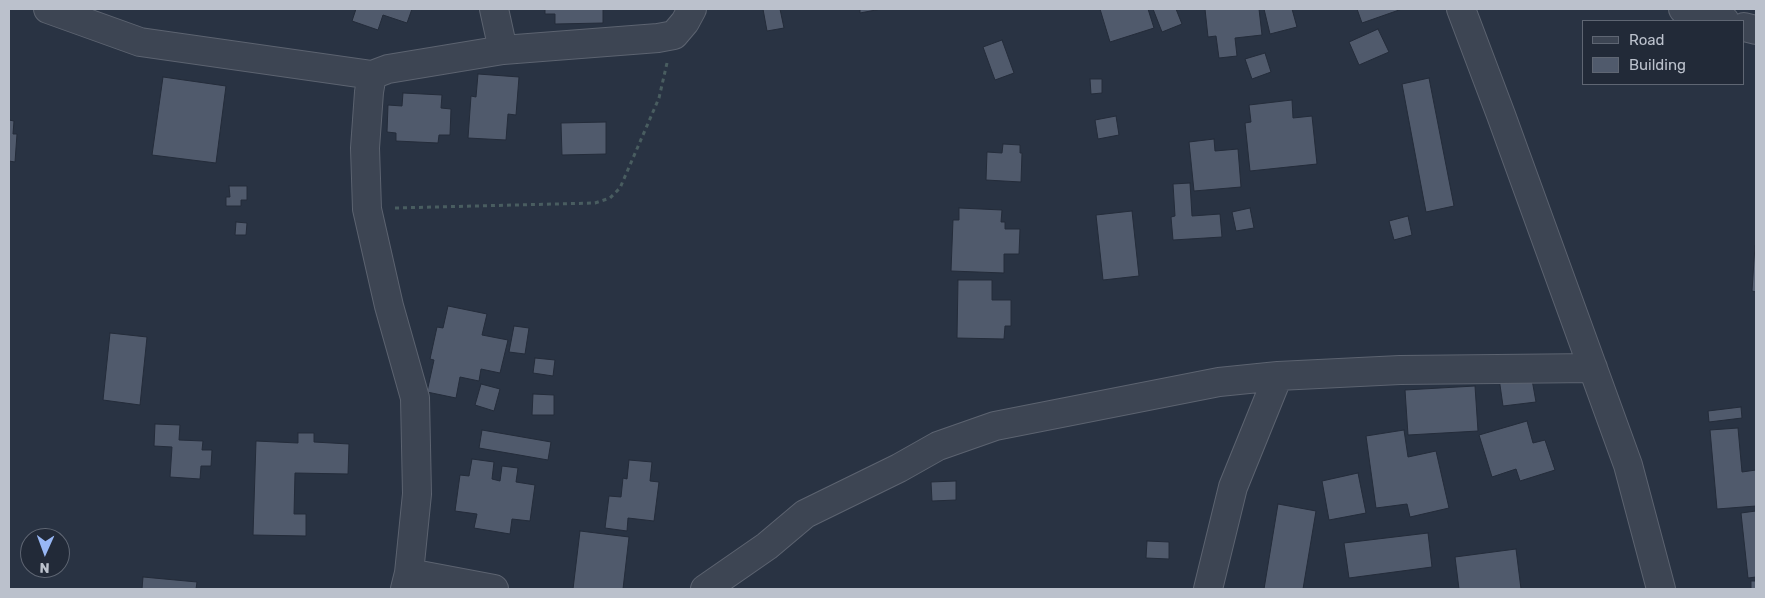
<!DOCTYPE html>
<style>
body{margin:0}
#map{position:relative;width:1765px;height:598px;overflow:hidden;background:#293343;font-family:Rubik,sans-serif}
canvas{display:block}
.frame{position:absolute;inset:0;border:10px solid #bbc1cc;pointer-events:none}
.legend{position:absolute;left:1582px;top:20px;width:162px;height:65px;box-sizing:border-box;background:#222a38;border:1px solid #5f6673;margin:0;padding:6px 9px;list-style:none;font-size:15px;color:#bbc1cc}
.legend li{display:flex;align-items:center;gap:10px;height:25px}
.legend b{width:25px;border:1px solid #5f6673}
.north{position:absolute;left:20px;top:528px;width:50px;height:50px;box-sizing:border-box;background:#222a38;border:1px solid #5f6673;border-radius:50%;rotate:182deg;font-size:14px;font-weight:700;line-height:20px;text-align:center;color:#bbc1cc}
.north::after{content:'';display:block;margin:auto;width:18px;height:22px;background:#98b7f4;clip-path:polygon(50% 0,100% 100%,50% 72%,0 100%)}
</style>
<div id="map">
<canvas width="1765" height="598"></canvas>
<div class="frame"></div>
<ul class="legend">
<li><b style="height:6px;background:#3d4553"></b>Road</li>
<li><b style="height:14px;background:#505a6c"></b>Building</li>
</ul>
<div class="north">N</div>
</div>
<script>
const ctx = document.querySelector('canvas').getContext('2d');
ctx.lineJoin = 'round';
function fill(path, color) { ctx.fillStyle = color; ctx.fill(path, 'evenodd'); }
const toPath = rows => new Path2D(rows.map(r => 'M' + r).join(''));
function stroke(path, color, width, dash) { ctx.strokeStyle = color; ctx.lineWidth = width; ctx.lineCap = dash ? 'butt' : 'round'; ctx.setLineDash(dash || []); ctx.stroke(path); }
const building = toPath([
 [356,9,412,9,407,23,383,15,378,30,352,21,356,9],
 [545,9,603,9,603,23,555,24,555,14,545,14,545,9],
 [763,9,780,9,784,28,767,31,763,9],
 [860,9,881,9,860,13,860,9],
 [1100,9,1148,9,1154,28,1110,42,1100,9],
 [1153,9,1176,9,1182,24,1162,32,1153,9],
 [1205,9,1259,9,1262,35,1235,38,1237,56,1219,58,1216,36,1208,37,1205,9],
 [1264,9,1292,9,1297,27,1270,34,1264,9],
 [1357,9,1402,9,1362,23,1357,9],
 [1378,29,1389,52,1359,65,1349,42,1378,29],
 [1002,40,1014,73,995,80,983,47,1002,40],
 [1265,53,1271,72,1252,79,1245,59,1265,53],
 [478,74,519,77,516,115,508,114,506,140,468,138,471,96,476,97,478,74],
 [163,77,226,86,216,163,152,155,163,77],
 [1429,78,1454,206,1426,212,1402,84,1429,78],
 [1090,79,1102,79,1102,93,1091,94,1090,79],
 [403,93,442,95,441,108,451,109,450,135,439,135,438,143,396,141,396,133,387,132,388,105,402,106,403,93],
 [1292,100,1293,118,1312,116,1317,164,1250,171,1245,123,1251,122,1249,105,1292,100],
 [1116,116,1119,135,1098,139,1095,120,1116,116],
 [9,120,14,121,13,134,17,134,15,162,9,161,9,120],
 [606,122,606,154,562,155,561,123,606,122],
 [1214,139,1215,151,1238,149,1241,187,1194,191,1189,142,1214,139],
 [1003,144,1020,145,1020,153,1022,153,1021,182,986,180,987,152,1002,153,1003,144],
 [1190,183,1192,216,1220,214,1222,237,1173,240,1171,217,1175,216,1173,184,1190,183],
 [229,186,247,186,247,200,241,200,241,206,226,206,226,197,230,197,229,186],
 [959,208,1002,210,1001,222,1005,222,1005,229,1020,229,1019,254,1004,254,1004,273,951,271,953,220,959,220,959,208],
 [1250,208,1254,228,1236,231,1232,212,1250,208],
 [1132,211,1139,276,1103,280,1096,215,1132,211],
 [1408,216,1412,235,1394,240,1389,221,1408,216],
 [236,222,247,223,246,235,235,235,236,222],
 [1755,246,1756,246,1756,292,1752,291,1755,246],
 [958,280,992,280,992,300,1011,300,1011,326,1005,326,1004,339,957,338,958,280],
 [448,306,487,314,482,335,508,340,500,373,481,369,479,381,460,377,456,398,427,392,434,360,430,359,437,327,443,328,448,306],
 [514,326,529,328,525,354,509,352,514,326],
 [110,333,147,337,140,405,103,400,110,333],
 [535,358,555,360,553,376,533,373,535,358],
 [1531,374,1536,402,1503,406,1499,378,1531,374],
 [481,384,500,389,494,411,475,405,481,384],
 [1475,386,1478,431,1408,435,1405,390,1475,386],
 [533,394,554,395,554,415,532,415,533,394],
 [1741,407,1742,418,1709,422,1708,411,1741,407],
 [1527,421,1533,443,1545,440,1555,470,1520,481,1516,469,1492,477,1479,435,1527,421],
 [155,424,180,425,179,440,203,441,202,450,212,450,211,466,201,466,200,479,170,477,172,447,154,446,155,424],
 [1738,428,1742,472,1756,470,1756,506,1717,509,1710,430,1738,428],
 [482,430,551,442,548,460,479,448,482,430],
 [1404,430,1408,457,1436,451,1449,508,1410,517,1407,504,1376,508,1366,436,1404,430],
 [298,433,314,433,314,442,349,444,348,474,295,473,294,514,306,514,306,536,253,535,256,441,298,443,298,433],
 [472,459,494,462,492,479,500,481,502,466,518,468,516,482,535,485,530,521,512,519,510,534,474,528,477,514,455,511,460,475,469,476,472,459],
 [629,460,652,462,650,481,659,482,654,521,628,518,627,531,605,528,609,496,621,497,623,478,627,479,629,460],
 [1358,473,1366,513,1329,520,1322,481,1358,473],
 [956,481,956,500,932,501,931,482,956,481],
 [1278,504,1316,511,1303,589,1264,589,1278,504],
 [1756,511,1756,577,1748,578,1741,513,1756,511],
 [580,531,629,537,623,589,573,589,580,531],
 [1428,533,1432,567,1349,578,1344,543,1428,533],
 [1147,541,1169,542,1169,559,1146,558,1147,541],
 [1516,549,1521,589,1459,589,1455,557,1516,549],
 [143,577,197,582,196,589,142,589,143,577],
 [1751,581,1756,581,1756,589,1751,589,1751,581]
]);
fill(building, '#505a6c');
stroke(building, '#242c3a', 1);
const minor = toPath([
 [48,9,140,42,372,75],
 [494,9,503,50],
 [1461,9,1501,115,1628,465,1661,589],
 [1683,9,1725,21],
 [1744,27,1756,30],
 [409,573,494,589],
 [405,589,409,573,417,494,415,398,389,306,367,209,365,148,369,92,372,75,388,69,503,50,658,38,674,35,685,22,692,9],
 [705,589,767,546,805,514,899,468,938,446,995,426,1219,382,1278,376,1400,370,1593,368],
 [1208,589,1233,487,1278,376]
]);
stroke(minor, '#5c6370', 30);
stroke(toPath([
 [395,208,595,203,610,198,620,188,659,98,667,63]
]), '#495d60', 3, [4, 4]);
stroke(minor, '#3d4553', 28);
</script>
